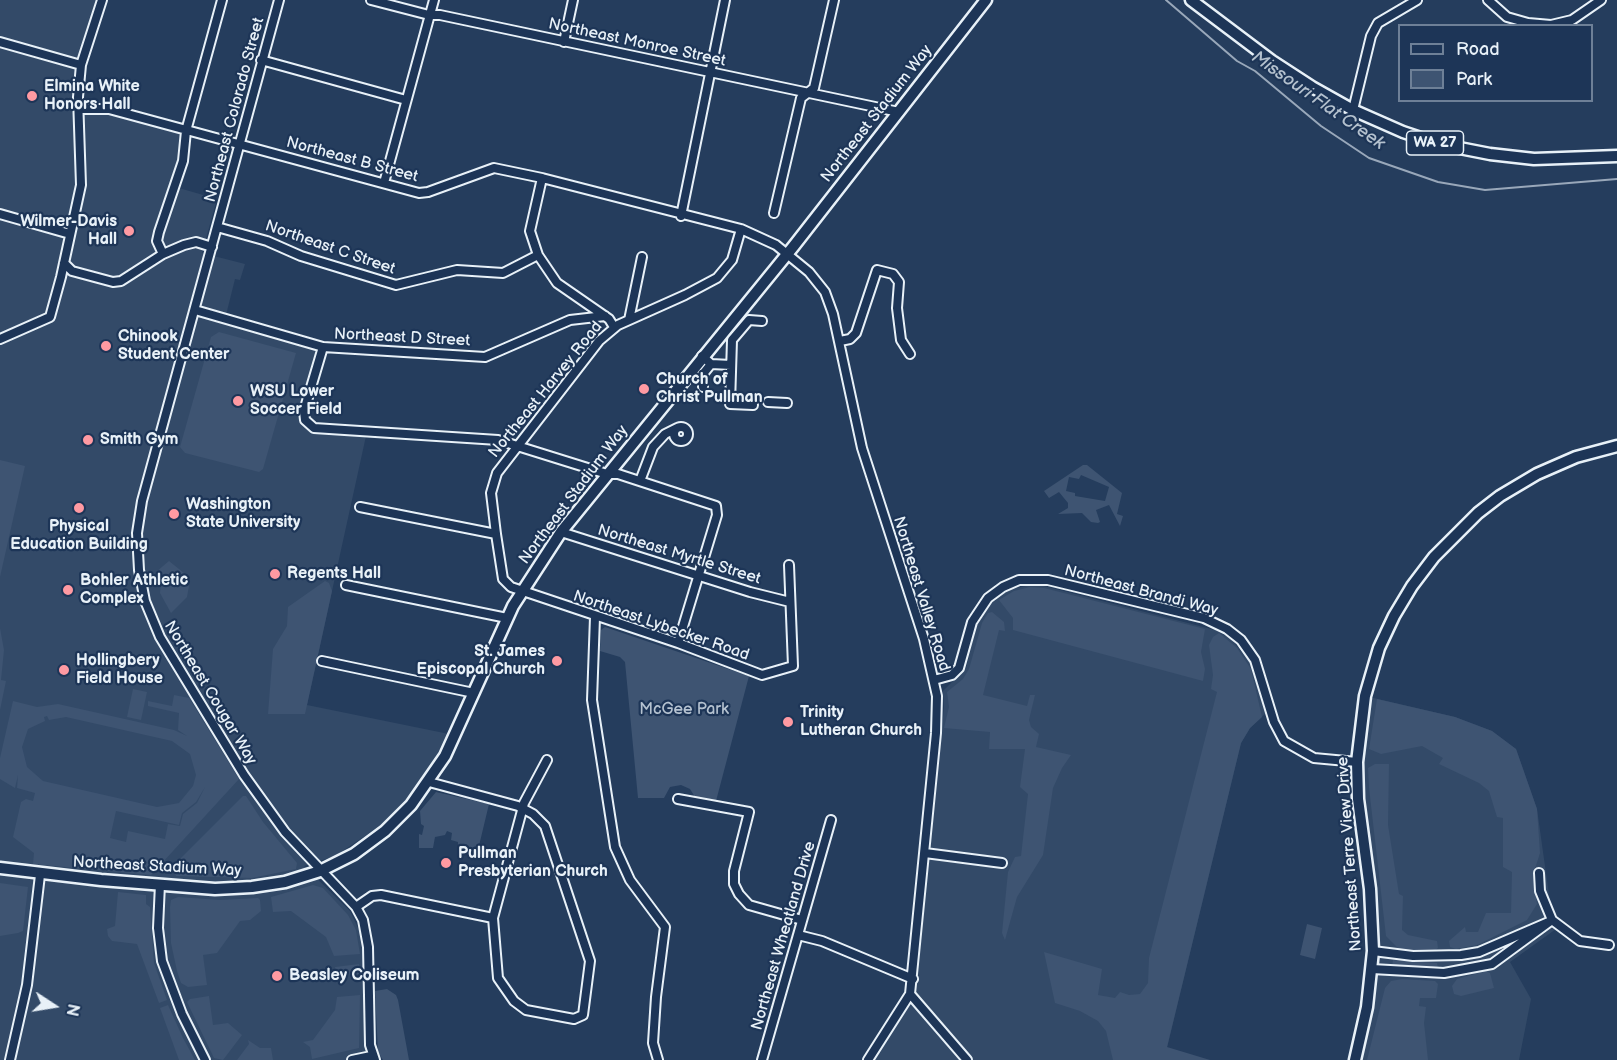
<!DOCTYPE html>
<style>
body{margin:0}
#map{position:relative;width:1617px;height:1060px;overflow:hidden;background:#253d5d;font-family:"Balsamiq Sans",sans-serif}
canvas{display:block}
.legend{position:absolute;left:1398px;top:24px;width:195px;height:78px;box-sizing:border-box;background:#1d3557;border:2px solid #6e8097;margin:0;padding:8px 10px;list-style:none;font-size:18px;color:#e8f1f8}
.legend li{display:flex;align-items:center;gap:12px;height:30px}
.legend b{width:30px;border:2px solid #6e8097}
.north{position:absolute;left:24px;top:976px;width:60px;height:60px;-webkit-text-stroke:4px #1d3557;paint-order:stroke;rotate:102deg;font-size:16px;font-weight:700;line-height:24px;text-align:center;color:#e8f1f8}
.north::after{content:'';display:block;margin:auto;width:21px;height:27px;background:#e8f1f8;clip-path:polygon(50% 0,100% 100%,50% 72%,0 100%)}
</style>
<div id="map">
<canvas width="1617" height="1060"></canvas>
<ul class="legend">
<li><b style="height:8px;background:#1d3557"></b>Road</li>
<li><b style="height:16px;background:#3e5472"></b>Park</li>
</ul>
<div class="north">N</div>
</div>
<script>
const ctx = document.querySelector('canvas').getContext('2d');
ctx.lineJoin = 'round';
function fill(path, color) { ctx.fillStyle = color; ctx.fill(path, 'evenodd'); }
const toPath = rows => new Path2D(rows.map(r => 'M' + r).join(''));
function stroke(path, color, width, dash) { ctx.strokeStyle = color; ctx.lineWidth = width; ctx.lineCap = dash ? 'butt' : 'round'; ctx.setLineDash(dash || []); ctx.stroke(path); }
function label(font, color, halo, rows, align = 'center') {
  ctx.font = font + ' "Balsamiq Sans",sans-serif'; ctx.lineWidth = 4.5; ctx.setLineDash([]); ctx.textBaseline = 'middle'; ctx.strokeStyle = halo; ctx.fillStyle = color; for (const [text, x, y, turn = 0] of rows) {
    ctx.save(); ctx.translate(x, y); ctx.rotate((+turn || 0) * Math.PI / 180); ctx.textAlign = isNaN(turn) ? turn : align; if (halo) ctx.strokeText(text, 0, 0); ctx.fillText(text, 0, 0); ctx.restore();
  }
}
fill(toPath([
 [0,0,97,0,74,73,73,114,109,112,183,133,181,160,172,186,217,199,202,253,245,264,240,280,235,279,224,323,317,349,300,410,301,423,313,433,366,436,307,705,449,734,417,787,383,824,335,856,304,866,350,911,360,932,364,945,364,1047,371,1060,0,1060],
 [1036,584,1215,630,1231,639,1249,661,1266,713,1250,728,1241,743,1164,1060,1131,1053,1129,1060,873,1060,916,993,944,707,943,691,966,668,977,624,985,610,998,596,1012,589],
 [1365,696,1455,717,1492,731,1516,749,1537,809,1551,909,1563,924,1510,962,1531,999,1519,1060,1355,1060,1372,969,1358,799]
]), '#334a68');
fill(toPath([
 [219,332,296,353,263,469,259,472,185,453,180,447,211,337],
 [0,460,25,466,0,577],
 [1083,465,1087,465,1122,493,1117,514,1123,516,1120,526,1109,505,1096,510,1100,522,1098,523,1091,522,1082,513,1058,514,1068,508,1068,503,1059,492,1049,498,1044,491],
 [1081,475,1109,487,1105,501,1075,496,1075,493,1066,491,1069,477,1079,479],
 [169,561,184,573,189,586,187,597,171,613,160,593,161,581,156,572],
 [325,581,329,583,332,591,305,714,268,714,273,649,287,626,288,607],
 [1030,587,1044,588,1205,629,1201,652,1205,669,1203,681,1013,630,1013,618,999,600,1014,591],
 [992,612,1004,622,1005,631,999,630,983,695,1027,706,1030,695,1035,695,1029,720,1031,727,1039,734,1036,747,1071,755,1062,768,1053,788,1043,855,1017,897,1005,940,1002,933,1008,872,1015,857,1021,856,1028,794,1020,787,1025,749,989,749,990,732,944,728,949,707,947,692,963,679,969,669,982,623,988,613],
 [605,627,749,676,716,801,695,797,690,789,681,785,670,787,664,798,638,798,625,662,620,657,600,651,601,630],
 [0,628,4,650,1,680,6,681,0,710],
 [1219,633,1237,648,1251,669,1262,717,1250,728,1241,743,1167,1047,1210,1060,1113,1060,1106,1031,1098,1021,1080,1011,1055,1003,1044,952,1102,969,1098,995,1115,998,1120,992,1129,995,1140,994,1148,983,1149,958,1217,692,1211,689,1213,675,1209,645,1213,637],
 [133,689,147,692,141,720,127,717],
 [174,695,189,698,239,779,151,875,33,864,34,853,13,837,21,802,26,799,33,801,35,793,17,788,18,775,15,788,0,779,0,758,13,701,37,707,58,704,174,730,187,736,178,730,179,713,148,706,148,701,172,706],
 [47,716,49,720,66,717,172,741,190,754,196,775,193,786,179,803,157,807,43,781,27,767,22,747,28,729,45,721,44,717],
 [205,787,197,803,183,814,180,826,168,824,165,839,128,831,126,842,110,838,116,811,179,825,182,813,196,802],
 [1377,699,1455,717,1492,731,1516,749,1537,809,1540,853,1533,875,1537,904,1527,920,1477,945,1456,949,1450,947,1449,941,1465,927,1466,932,1478,932,1486,913,1511,913,1512,872,1503,867,1503,818,1497,817,1489,791,1479,783,1439,764,1443,758,1422,746,1381,754,1369,749],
 [1375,764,1389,764,1388,825,1399,894,1403,896,1402,930,1408,935,1437,941,1438,948,1433,952,1401,951,1386,936,1369,788,1368,768],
 [436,792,489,804,478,850,458,845,458,842,451,840,452,833,447,831,445,835,435,837,433,848,419,848,419,834,422,835,424,826,421,824,420,811],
 [243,796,246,796,263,822,297,863,296,869,252,878,176,876,174,870,177,862],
 [0,883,28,887,23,931,18,933,0,936],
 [313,885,323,888,348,915,356,930,360,954,334,956,326,937,291,911,273,912,271,897],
 [118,892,146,895,146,904,150,907,154,963,167,1000,159,1003,137,944,112,941,108,936,107,929,115,926],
 [178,897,220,900,258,898,260,900,261,911,250,920,240,921,217,953,203,955,207,985,188,987,181,983,177,971,171,943,170,907,171,900],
 [1307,924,1322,928,1315,959,1300,955],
 [1393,960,1437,963,1438,968,1392,966],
 [359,964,360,974,336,977,335,967],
 [1486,971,1490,973,1494,988,1461,996,1454,994,1452,986,1457,979],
 [1402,979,1435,981,1438,984,1436,998,1420,998,1419,1006,1426,1007,1424,1023,1428,1060,1367,1060,1385,988,1391,981],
 [387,989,396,995,398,1000,409,1060,383,1060,378,1052,375,991],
 [360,995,359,1048,312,1059,310,1047,303,1042,313,1040,335,1010,337,997],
 [209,996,213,1025,228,1023,242,1035,223,1060,214,1058,187,1002,190,999],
 [168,1005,183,1038,195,1060,179,1060,160,1008],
 [248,1040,260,1048,271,1048,273,1060,237,1060,249,1044]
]), '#3e5472');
stroke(toPath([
 [1166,0,1237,61,1255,71,1321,126,1369,158,1438,182,1485,190,1617,179]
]), '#99a8ba', 2);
const minor = toPath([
 [279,0,142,501,137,533,139,570,145,601,160,637,244,775,285,832,356,907,363,920,368,947,370,1045,375,1060],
 [371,0,429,15,440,15,899,112],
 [1488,0,1507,17,1528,23,1551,25,1572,20,1601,0],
 [0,42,81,65],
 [564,42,573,0],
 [261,60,406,100],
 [78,109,109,109,419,193,428,192,494,168,542,178,741,229,776,245,809,272,825,292,833,314,862,448,924,639,937,696,936,733,910,994,868,1060],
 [1353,110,1371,36,1378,23,1417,0],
 [542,178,530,231,538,255,557,283,609,319,614,327],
 [384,183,434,0],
 [774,213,801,98,814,88,834,0],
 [0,214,70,234],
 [681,216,725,0],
 [217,227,267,241,301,256,396,285,457,270,503,273,538,255],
 [741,229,732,260,717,278,685,295,618,325,599,341,497,473,491,493,496,534,503,579,511,587,678,643,762,675,793,666,789,565],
 [163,254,157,241,159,232,183,161,186,131,222,0],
 [64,263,72,271,113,282,121,281,163,254,184,245,196,242,212,247],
 [195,310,323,347,485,357,570,320,605,316],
 [629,320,642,257],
 [0,339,50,317,61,277,81,185,78,97,81,65,102,0],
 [840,341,850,339,856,333,877,270,893,274,899,282,897,308,901,340,910,354],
 [323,347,304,411,305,420,314,428,498,440,607,474,618,474,716,506,717,515,678,643],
 [702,356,711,364,731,365],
 [703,387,703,374,711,364],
 [768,402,787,403],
 [753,405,730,404,732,340,749,320,762,321],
 '674 434a7 7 0 1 1 14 0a7 7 0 1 1-14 0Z',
 [640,481,653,447,665,434,677,428],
 [360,507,496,534],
 [561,532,750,592,790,602],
 [346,585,507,618],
 [595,617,592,700,615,847,630,880,665,927,656,997,653,1043,658,1060],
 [322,661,474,693],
 [934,680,952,675,959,668,972,622,988,598,1003,587,1019,580,1048,580,1204,618,1227,629,1241,640,1255,660,1274,722,1284,741,1314,758,1357,762],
 [429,782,518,806,533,814,545,826,590,961,583,1015,574,1019,526,1010,514,1001,498,978,493,918],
 [678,799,749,812,734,871,734,884,739,894,749,905,802,920],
 [925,853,1002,863],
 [1539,873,1540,891,1552,920,1580,941,1609,945],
 [160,884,158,928,162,961,182,1014,205,1060],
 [356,907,372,896,381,895,493,918,524,803,547,760],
 [798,935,822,941,913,979],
 [1373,951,1413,956,1461,955,1479,952,1551,921],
 [1372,969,1444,973,1492,964,1552,920],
 [910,994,967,1060],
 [10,1060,27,985,40,875],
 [352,1060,371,1056],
 [762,1060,831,820]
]);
const major = toPath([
 [1191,0,1272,61,1312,87,1353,110,1403,132,1439,144,1490,154,1534,159,1617,156],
 [0,868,101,880,215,889,252,887,285,882,320,871,354,854,385,831,411,805,445,756,513,606,561,532,793,247,986,0],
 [1355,1060,1367,1007,1373,951,1370,889,1358,799,1357,762,1365,696,1379,648,1394,616,1412,586,1434,557,1478,513,1500,496,1537,474,1576,457,1617,446]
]);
stroke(minor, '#e8f1f8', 12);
stroke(major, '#e8f1f8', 15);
stroke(minor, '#1d3557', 8);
stroke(major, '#1d3557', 10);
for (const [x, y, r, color] of [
 [32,96,6,"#ff9aa2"],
 [129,231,6,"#ff9aa2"],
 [106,346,6,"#ff9aa2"],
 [644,389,6,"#ff9aa2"],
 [238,401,6,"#ff9aa2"],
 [88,440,6,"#ff9aa2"],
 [79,508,6,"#ff9aa2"],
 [174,514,6,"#ff9aa2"],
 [275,574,6,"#ff9aa2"],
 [68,590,6,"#ff9aa2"],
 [557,661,6,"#ff9aa2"],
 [64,670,6,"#ff9aa2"],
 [788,722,6,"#ff9aa2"],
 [446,863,6,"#ff9aa2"],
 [277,976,6,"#ff9aa2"]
]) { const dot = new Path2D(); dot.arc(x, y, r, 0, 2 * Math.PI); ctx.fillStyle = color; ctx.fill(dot); stroke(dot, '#1d3557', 2); }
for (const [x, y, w] of [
 [1435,143,57]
]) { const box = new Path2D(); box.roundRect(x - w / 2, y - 12, w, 24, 4.5); ctx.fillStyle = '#1d3557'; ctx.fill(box); stroke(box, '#e8f1f8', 1.5); }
label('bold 15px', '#e8f1f8', null, [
 ["WA 27",1435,143]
]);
label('16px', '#e8f1f8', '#1d3557', [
 ["Northeast Monroe Street",637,43,12],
 ["Northeast Colorado Street",235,110,-75],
 ["Northeast Stadium Way",877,114,-52],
 ["Northeast B Street",352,160,15],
 ["Northeast C Street",330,248,19],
 ["Northeast D Street",402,338,3],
 ["Northeast Harvey Road",546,390,-51],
 ["Northeast Stadium Way",574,495,-53],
 ["Northeast Myrtle Street",679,555,17],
 ["Northeast Brandi Way",1141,591,15],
 ["Northeast Valley Road",921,594,73],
 ["Northeast Lybecker Road",661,626,19],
 ["Northeast Cougar Way",210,693,59],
 ["Northeast Terre View Drive",1350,854,-94],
 ["Northeast Stadium Way",157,867,3],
 ["Northeast Wheatland Drive",784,936,-74]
]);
label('bold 16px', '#e8f1f8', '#1d3557', [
 ["Elmina White",44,87],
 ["Honors Hall",44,105],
 ["Wilmer-Davis",117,222,"right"],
 ["Hall",117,240,"right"],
 ["Chinook",118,337],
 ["Student Center",118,355],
 ["Church of",656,380],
 ["Christ Pullman",656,398],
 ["WSU Lower",250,392],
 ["Soccer Field",250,410],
 ["Smith Gym",100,440],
 ["Washington",186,505],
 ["State University",186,523],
 ["Physical",79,527,"center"],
 ["Education Building",79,545,"center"],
 ["Regents Hall",287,574],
 ["Bohler Athletic",80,581],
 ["Complex",80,599],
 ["St. James",545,652,"right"],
 ["Episcopal Church",545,670,"right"],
 ["Hollingbery",76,661],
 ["Field House",76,679],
 ["Trinity",800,713],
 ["Lutheran Church",800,731],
 ["Pullman",458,854],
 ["Presbyterian Church",458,872],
 ["Beasley Coliseum",289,976]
], 'left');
label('16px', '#b5c2d0', '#1d3557', [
 ["McGee Park",684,710]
]);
label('italic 18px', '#b4c1ce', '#1d3557', [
 ["Missouri Flat Creek",1318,101,35]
]);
</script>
